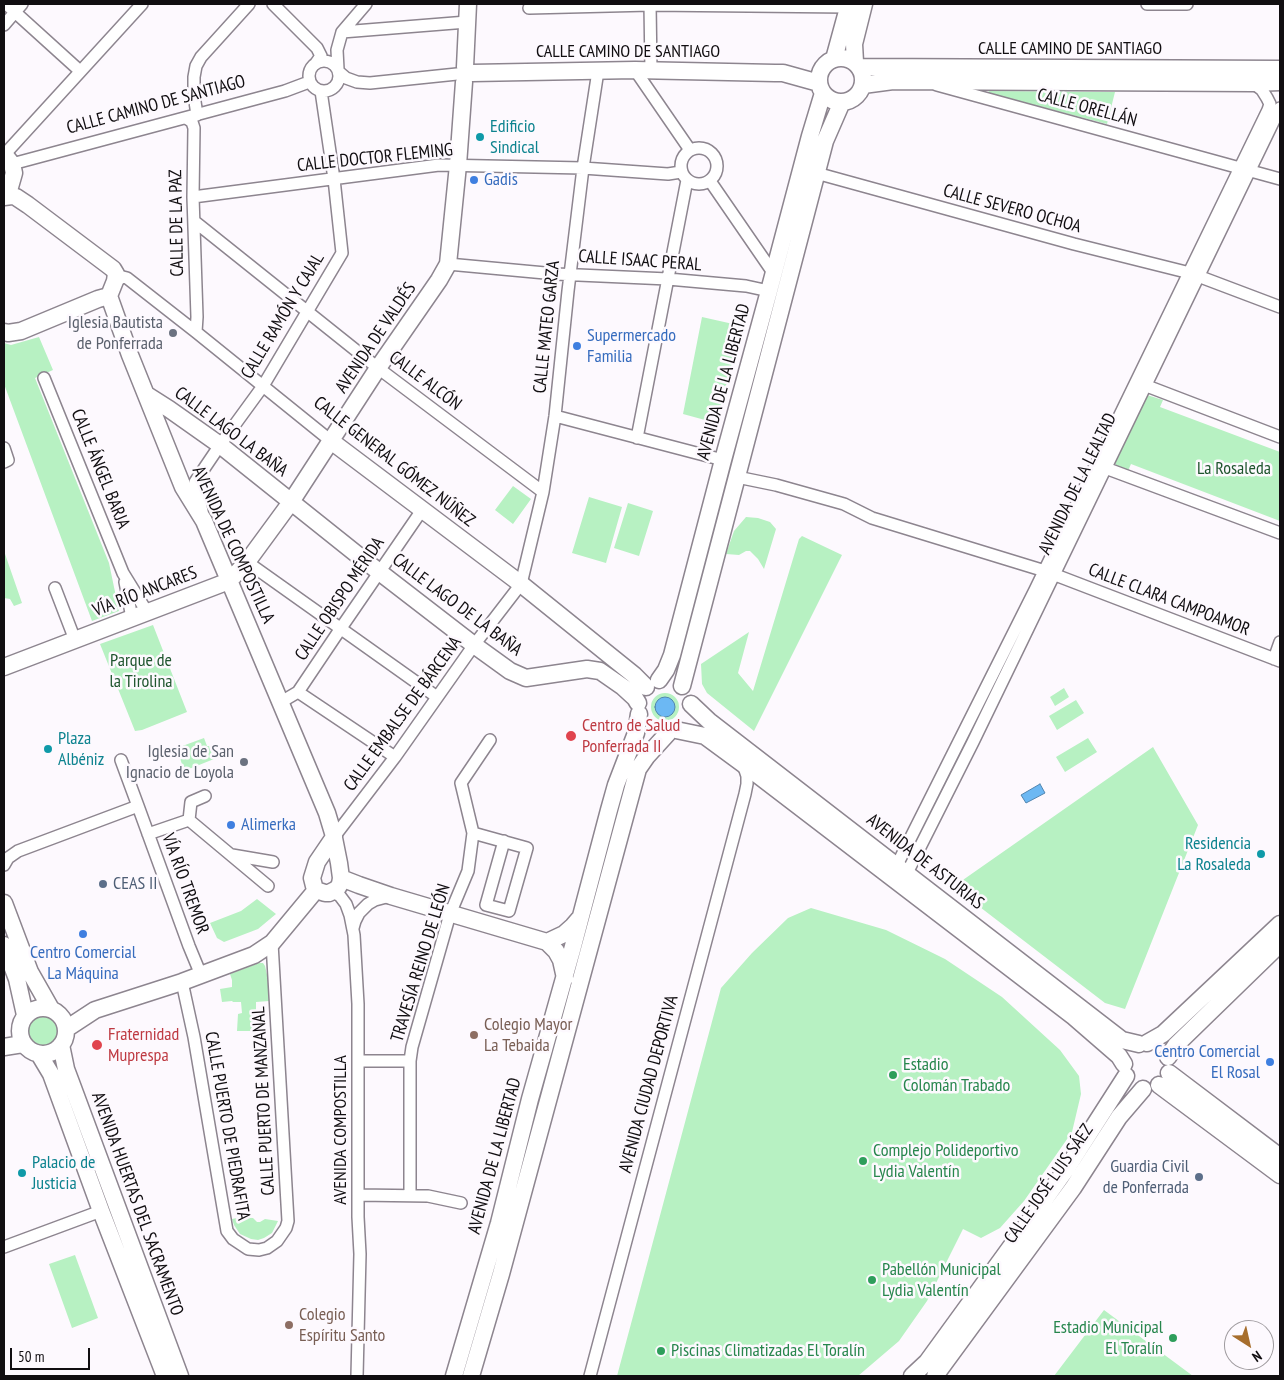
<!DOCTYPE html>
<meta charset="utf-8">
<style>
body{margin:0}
#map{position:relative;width:1284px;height:1380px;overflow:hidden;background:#fdf9fe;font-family:"PT Sans Narrow",sans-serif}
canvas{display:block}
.frame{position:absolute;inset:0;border:5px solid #110e11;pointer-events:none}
.north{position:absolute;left:1224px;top:1320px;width:50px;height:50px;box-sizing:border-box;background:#fdf9fe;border:1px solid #9f9b9f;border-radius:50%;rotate:145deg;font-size:14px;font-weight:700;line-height:20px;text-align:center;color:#110e11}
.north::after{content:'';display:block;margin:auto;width:18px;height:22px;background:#a76e2d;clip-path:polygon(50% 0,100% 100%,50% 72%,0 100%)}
.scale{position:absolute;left:10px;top:1348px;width:80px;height:22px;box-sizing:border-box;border:2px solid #110e11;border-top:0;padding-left:6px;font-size:15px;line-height:18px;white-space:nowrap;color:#110e11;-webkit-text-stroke:4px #fdf9fe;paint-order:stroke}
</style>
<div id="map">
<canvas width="1284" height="1380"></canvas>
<div class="frame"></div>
<div class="north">N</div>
<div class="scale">50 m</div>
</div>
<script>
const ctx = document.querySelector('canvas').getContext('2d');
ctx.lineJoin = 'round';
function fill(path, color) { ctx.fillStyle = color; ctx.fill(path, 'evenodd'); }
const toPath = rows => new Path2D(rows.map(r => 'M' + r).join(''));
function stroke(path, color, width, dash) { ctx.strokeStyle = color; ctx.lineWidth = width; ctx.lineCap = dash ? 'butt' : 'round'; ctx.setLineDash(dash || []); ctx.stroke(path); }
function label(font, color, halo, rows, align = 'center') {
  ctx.font = font + ' "PT Sans Narrow",sans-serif'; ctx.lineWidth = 5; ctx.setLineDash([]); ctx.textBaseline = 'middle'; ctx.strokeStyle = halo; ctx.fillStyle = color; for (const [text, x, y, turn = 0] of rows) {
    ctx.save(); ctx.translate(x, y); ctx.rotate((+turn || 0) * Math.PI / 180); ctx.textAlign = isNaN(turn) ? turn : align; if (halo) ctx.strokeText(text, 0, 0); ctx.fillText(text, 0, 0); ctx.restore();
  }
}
fill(toPath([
 [989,91,1115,92,1107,124,988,93],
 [702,317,742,326,716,423,683,414],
 [39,337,53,370,35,378,109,563,119,611,92,621,4,384,4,343,11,345],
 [1147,395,1163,400,1160,407,1280,452,1280,521,1131,464,1128,471,1116,465,1114,462],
 [513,486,531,499,513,524,495,510],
 [589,497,622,507,606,563,572,553],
 [628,503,653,511,639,556,614,548],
 [746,517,758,518,770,522,776,529,764,569,758,559,750,551,746,551,739,555,726,554,734,531],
 [802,536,842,555,754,731,707,693,702,684,701,664,749,632,738,673,753,691,799,539],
 [4,551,22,603,14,606,10,599,4,598],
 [153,625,187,712,142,730,135,731,100,644],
 [1064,688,1069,697,1055,706,1050,697],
 '651 707a14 14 0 1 1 28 0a14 14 0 1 1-28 0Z',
 [1076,700,1084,713,1057,730,1049,716],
 [204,738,207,746,209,746,214,759,184,771,177,748],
 [1088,738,1097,752,1065,772,1056,757],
 [1153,747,1198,825,1125,1009,1105,1003,959,891,960,882],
 [257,899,276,914,258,929,224,942,217,938,210,923,241,911],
 [811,908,886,930,945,959,1002,997,1060,1050,1079,1076,1081,1094,1072,1132,1024,1201,1000,1228,981,1238,963,1229,927,1301,899,1341,858,1376,617,1376,721,988,752,953,788,918],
 [259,963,263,963,265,966,268,979,269,1001,256,1002,256,1031,237,1031,238,1014,242,1013,241,1002,233,1002,232,1001,222,1002,220,989,232,987,232,980,230,974],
 '26 1031a16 16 0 1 1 32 0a16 16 0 1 1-32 0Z',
 [242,1217,253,1218,257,1222,260,1222,265,1219,278,1221,272,1233,264,1238,258,1240,251,1239,240,1234,234,1225,232,1219],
 [75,1255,98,1318,72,1328,49,1264],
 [1104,1310,1193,1376,1054,1376]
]), '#b7f1c2');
const water = toPath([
 '655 707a10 10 0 1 1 20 0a10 10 0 1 1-20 0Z',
 [1040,784,1045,793,1026,803,1021,795,1040,784]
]);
fill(water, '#6cb8f3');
stroke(water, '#5185af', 1);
const street = toPath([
 [6,4,80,71],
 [273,4,317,48,321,56,316,63],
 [650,4,651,71],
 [1147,4,1187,4],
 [529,8,650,5,848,7],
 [4,25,22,4],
 [342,32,467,22],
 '309 76a15 15 0 1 1 30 0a15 15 0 1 1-30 0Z',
 [338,69,337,50,342,32,366,4],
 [635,70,690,150],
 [339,72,346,78,357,82,370,83,457,74],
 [937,85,1280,179],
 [197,115,194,95,194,77,196,66,201,57,249,4],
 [186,118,192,122,194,128,193,197,197,317,196,332],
 '681 166a18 18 0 1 1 36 0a18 18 0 1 1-36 0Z',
 [5,154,142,4],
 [12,164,285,91,309,82],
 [816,173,1074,244,1190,273,1280,307],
 [710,181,774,274],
 [193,197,439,165,583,168,668,174,681,172],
 [194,221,378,368,543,492],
 [448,264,556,274,668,279,746,286,769,291],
 [115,281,123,277,127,278,196,332,331,441],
 [44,378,123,573,147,612],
 [1139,383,1280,437],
 [555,416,723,460],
 [637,438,687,180],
 [4,448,8,460,4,462],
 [1100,466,1280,533],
 [737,477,776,485,844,504,872,518,1045,571,1280,661],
 [202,511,195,482,220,445,263,386,342,253,334,179,321,91],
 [247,562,437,697],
 [125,582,132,618],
 [55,588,75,640],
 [1274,659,1280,642],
 [298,692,395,757],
 [281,702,298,692,341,628,422,510],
 [121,760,138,806],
 [189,820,191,802,205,796],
 [473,833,527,848,509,911,486,905,504,841],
 [148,834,189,820,268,886],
 [334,837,395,757,474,645,521,584,543,492,555,416,568,291,583,168,598,71],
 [232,855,273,862],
 [4,865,8,858,18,851,138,806,189,946,201,975],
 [897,865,1035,590,1268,110,1270,104,1267,98,1262,90,1253,83],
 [907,873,973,742,1280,108],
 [333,892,340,896,346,904,350,915,354,935,358,1004,358,1217,360,1254,357,1376],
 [353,928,355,921,359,913,368,904,375,900,390,896],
 [182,982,194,1037,227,1231,233,1239,248,1249,259,1250,267,1248,277,1241,286,1228,288,1221,272,943],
 [359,1061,410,1061],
 [358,1195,428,1196,461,1203],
 [410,1195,410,1061,412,1047,450,914,468,871,473,833,461,783,490,740],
 [4,1247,101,1211],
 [590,1376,745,794,747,784,747,776,743,764]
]);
const secondary = toPath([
 '819 80a22 22 0 1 1 44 0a22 22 0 1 1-44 0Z',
 [834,59,849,4],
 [855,62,854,44,864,4],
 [465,67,468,4],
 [860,67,1280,69],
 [472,73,635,70,775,73,783,73,819,83],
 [863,85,893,81,1253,83,1280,82],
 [4,154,12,164,14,173,10,187,4,195],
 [4,197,12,196,16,197,28,205,113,269,116,274,115,281,109,296],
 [109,296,130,355,183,487,204,521,327,813,333,833,339,863,341,878,340,884,337,889,329,893,325,893,316,890,314,886,312,878,317,862,334,837],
 [4,332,8,333,21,331,98,299,109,296],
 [147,395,169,409,220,445,369,564,474,645,510,671,526,678,587,669,600,671,623,687,635,698,638,703],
 [331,441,521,584,634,675,646,687],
 [4,667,229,581,247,562,291,502,378,368,439,280,448,264,458,165,464,82],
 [659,680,666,670,672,655,723,460,769,291,810,136,823,93],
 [682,686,825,141,842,102],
 [691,704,709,721,1122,1040,1139,1044],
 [676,730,705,736,754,772,1074,1017,1119,1056,1124,1064],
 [341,878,359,885,391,896,547,942,556,951,561,960,565,978],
 [4,903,30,972,51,1009],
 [547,942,564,934,573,926,579,919],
 [4,945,17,979,25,1015],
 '20 1031a23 23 0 1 1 46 0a23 23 0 1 1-46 0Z',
 [66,1029,95,1010,182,982,254,955,272,943,316,890],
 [1147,1043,1163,1034,1280,924],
 [61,1045,66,1069,72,1085,180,1376],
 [4,1047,23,1044],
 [39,1054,51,1074,101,1211,165,1376],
 [1168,1057,1176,1045,1280,944],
 [1169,1073,1280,1157],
 [1159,1085,1280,1175],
 [454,1376,499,1223,530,1099,572,950,609,810,616,785,636,733,639,714],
 [471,1376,501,1274,638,769,647,756,668,733],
 [912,1376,927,1362,1023,1230,1067,1168,1126,1076],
 [935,1376,1073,1188,1119,1117,1143,1089]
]);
stroke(street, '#8d858f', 14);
stroke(secondary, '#8d858f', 19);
stroke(street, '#fff', 11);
stroke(secondary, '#fff', 16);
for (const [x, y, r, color] of [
 [480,137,5,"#0f9aa8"],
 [474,180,5,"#3f7fe0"],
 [173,333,5,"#6b7280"],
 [577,346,5,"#3f7fe0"],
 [571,736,6,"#e0444e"],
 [48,749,5,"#0f9aa8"],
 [244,762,5,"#6b7280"],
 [231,825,5,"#3f7fe0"],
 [1261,854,5,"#0f9aa8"],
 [103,884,5,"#5c6f8a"],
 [83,934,5,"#3f7fe0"],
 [474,1035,5,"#8d6e63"],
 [97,1045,6,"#e0444e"],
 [1270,1062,5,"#3f7fe0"],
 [893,1075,5,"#2e9e5b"],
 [863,1161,5,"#2e9e5b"],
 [22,1173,5,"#0f9aa8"],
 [1199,1177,5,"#5c6f8a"],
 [872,1280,5,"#2e9e5b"],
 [289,1325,5,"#8d6e63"],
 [1173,1338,5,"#2e9e5b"],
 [661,1351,5,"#2e9e5b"]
]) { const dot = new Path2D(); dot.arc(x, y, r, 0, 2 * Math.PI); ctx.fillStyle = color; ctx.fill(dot); stroke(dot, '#fdf9fe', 2); }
label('18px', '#110e11', '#fdf9fe', [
 ["CALLE CAMINO DE SANTIAGO",1070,49],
 ["CALLE CAMINO DE SANTIAGO",628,52],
 ["CALLE CAMINO DE SANTIAGO",156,105,-15],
 ["CALLE ORELLÁN",1087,108,15],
 ["CALLE DOCTOR FLEMING",375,158,-6],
 ["CALLE SEVERO OCHOA",1012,209,15],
 ["CALLE DE LA PAZ",177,223,-91],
 ["CALLE ISAAC PERAL",640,261,4],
 ["CALLE RAMÓN Y CAJAL",283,316,-59],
 ["CALLE MATEO GARZA",547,327,-84],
 ["AVENIDA DE VALDÉS",376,338,-56],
 ["CALLE ALCÓN",425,381,37],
 ["AVENIDA DE LA LIBERTAD",724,382,-75],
 ["CALLE LAGO LA BAÑA",231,432,37],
 ["CALLE GENERAL GÓMEZ NÚÑEZ",394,462,38],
 ["CALLE ÁNGEL BARJA",100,469,68],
 ["AVENIDA DE LA LEALTAD",1078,484,-64],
 ["AVENIDA DE COMPOSTILLA",233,545,65],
 ["VÍA RÍO ANCARES",145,592,-21],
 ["CALLE OBISPO MÉRIDA",340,599,-56],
 ["CALLE CLARA CAMPOAMOR",1169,600,21],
 ["CALLE LAGO DE LA BAÑA",457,605,37],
 ["CALLE EMBALSE DE BÁRCENA",403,714,-54],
 ["AVENIDA DE ASTURIAS",925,862,38],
 ["VÍA RÍO TREMOR",185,884,70],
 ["TRAVESÍA REINO DE LEÓN",421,963,-73],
 ["AVENIDA CIUDAD DEPORTIVA",649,1084,-75],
 ["CALLE PUERTO DE MANZANAL",264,1101,-93],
 ["CALLE PUERTO DE PIEDRAFITA",227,1126,80],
 ["AVENIDA COMPOSTILLA",341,1130,-90],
 ["AVENIDA DE LA LIBERTAD",495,1156,-75],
 ["CALLE JOSÉ LUIS SÁEZ",1049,1184,-55],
 ["AVENIDA HUERTAS DEL SACRAMENTO",137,1204,70]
]);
label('18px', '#0d838f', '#fdf9fe', [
 ["Edificio",490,127],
 ["Sindical",490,148],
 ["Plaza",58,739],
 ["Albéniz",58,760],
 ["Residencia",1251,844,"right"],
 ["La Rosaleda",1251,865,"right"],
 ["Palacio de",32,1163],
 ["Justicia",32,1184]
], 'left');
label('18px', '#366cbe', '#fdf9fe', [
 ["Gadis",484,180],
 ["Supermercado",587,336],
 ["Familia",587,357],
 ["Alimerka",241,825],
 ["Centro Comercial",83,953,"center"],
 ["La Máquina",83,974,"center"],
 ["Centro Comercial",1260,1052,"right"],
 ["El Rosal",1260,1073,"right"]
], 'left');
label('18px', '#5b616d', '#fdf9fe', [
 ["Iglesia Bautista",163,323],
 ["de Ponferrada",163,344],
 ["Iglesia de San",234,752],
 ["Ignacio de Loyola",234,773]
], 'right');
label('18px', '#1f552e', '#fdf9fe', [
 ["La Rosaleda",1234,469],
 ["Parque de",141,661],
 ["la Tirolina",141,682]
]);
label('18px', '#be3a42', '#fdf9fe', [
 ["Centro de Salud",582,726],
 ["Ponferrada II",582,747],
 ["Fraternidad",108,1035],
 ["Muprespa",108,1056]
], 'left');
label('18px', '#4e5e75', '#fdf9fe', [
 ["CEAS II",113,884],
 ["Guardia Civil",1189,1167,"right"],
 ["de Ponferrada",1189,1188,"right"]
], 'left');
label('18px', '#785e54', '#fdf9fe', [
 ["Colegio Mayor",484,1025],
 ["La Tebaida",484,1046],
 ["Colegio",299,1315],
 ["Espíritu Santo",299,1336]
], 'left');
label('18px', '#27864d', '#fdf9fe', [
 ["Estadio",903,1065],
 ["Colomán Trabado",903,1086],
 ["Complejo Polideportivo",873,1151],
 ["Lydia Valentín",873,1172],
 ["Pabellón Municipal",882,1270],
 ["Lydia Valentín",882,1291],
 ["Estadio Municipal",1163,1328,"right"],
 ["El Toralín",1163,1349,"right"],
 ["Piscinas Climatizadas El Toralín",671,1351]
], 'left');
</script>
